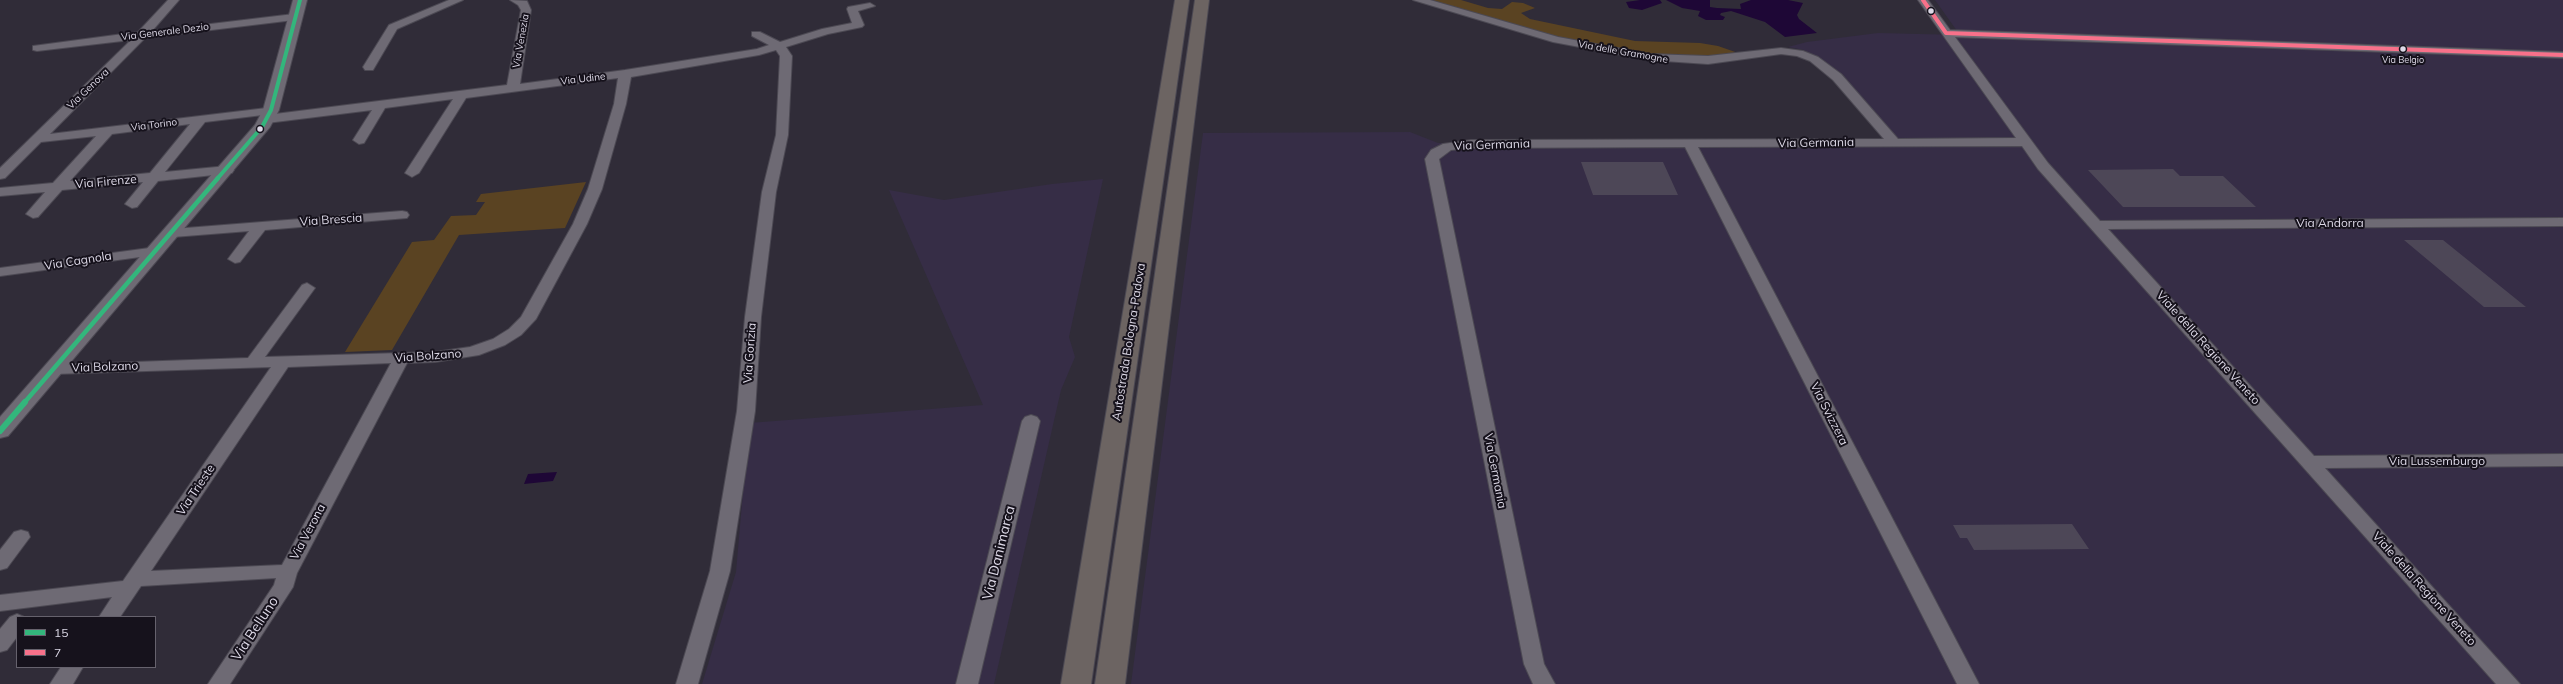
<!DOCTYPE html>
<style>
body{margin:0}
#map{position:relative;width:2563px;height:684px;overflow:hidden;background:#302c38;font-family:Mulish,sans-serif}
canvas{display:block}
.legend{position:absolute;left:16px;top:616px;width:140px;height:52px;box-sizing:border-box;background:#16121c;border:1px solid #66626d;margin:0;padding:5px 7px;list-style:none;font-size:12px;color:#ddd9e7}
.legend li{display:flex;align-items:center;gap:8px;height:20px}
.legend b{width:20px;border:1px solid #66626d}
</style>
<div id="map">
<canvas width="2563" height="684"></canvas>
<ul class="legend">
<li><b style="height:5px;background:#33b67c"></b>15</li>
<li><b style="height:5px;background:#f8718a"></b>7</li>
</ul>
</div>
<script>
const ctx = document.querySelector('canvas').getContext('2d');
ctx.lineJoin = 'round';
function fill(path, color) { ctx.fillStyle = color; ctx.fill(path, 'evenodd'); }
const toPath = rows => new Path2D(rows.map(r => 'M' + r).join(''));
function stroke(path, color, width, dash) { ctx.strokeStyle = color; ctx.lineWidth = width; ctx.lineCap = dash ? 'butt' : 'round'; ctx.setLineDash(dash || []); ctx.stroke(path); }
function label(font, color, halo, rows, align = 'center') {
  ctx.font = font + ' Mulish,sans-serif'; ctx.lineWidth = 4; ctx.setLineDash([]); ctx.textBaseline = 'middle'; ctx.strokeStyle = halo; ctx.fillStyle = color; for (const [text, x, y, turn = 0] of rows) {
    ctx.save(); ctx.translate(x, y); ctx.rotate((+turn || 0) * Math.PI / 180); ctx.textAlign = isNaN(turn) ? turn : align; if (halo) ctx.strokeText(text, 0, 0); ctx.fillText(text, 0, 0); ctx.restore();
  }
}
fill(toPath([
 [1935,0,2563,0,2563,684,1131,684,1203,133,1410,132,1438,143,1891,140,1816,58,1804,50,1788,47,1807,42,1878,33,1960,35],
 [1103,179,1069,337,1075,357,1061,390,994,684,702,684,736,572,749,423,983,405,889,190,944,200,1052,184]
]), '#362d46');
fill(toPath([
 [1422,0,1461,0,1488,8,1502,9,1512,2,1523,3,1535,8,1521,13,1530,19,1635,41,1700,43,1718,46,1741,54,1705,58,1670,58,1557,39],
 [586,182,565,228,459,235,392,350,345,352,412,242,434,240,451,216,476,215,485,202,476,202,481,194]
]), '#5a4322');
fill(toPath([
 [1640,0,1660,0,1662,3,1642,10,1629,8,1626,2],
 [1666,0,1710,0,1710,7,1717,8,1741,9,1740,4,1751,0,1788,0,1803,3,1797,15,1799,19,1817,33,1785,37,1765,22,1731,11,1721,13,1720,15,1725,17,1723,20,1706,20,1698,16,1700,11,1682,8],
 [557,472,553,481,524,484,528,474]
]), '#1e0736');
fill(toPath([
 [1581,162,1663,162,1678,195,1593,195],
 [2173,169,2180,176,2223,176,2256,207,2123,207,2088,170],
 [2404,240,2443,240,2526,307,2484,307],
 [2072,524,2089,549,1974,550,1967,538,1960,538,1953,525]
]), '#4d4757');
const minor = toPath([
 [168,0,179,0,152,31,294,14,300,17,294,20,145,38,50,134,275,107,277,110,275,113,271,114,205,122,165,172,227,166,234,170,232,173,158,181,137,207,132,208,125,204,143,182,62,190,38,217,33,218,26,214,45,192,0,196,0,188,53,183,96,136,41,142,5,178,0,179,0,168,131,40,37,51,33,50,33,46,138,32,168,0],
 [190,124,150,173,70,181,112,134,190,124],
 [449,0,463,0,397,29,373,70,365,70,363,67,389,25,449,0],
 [510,0,527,1,531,10,520,84,625,70,757,49,769,45,752,36,752,32,760,32,780,42,822,29,852,23,847,9,848,7,870,3,875,6,858,11,864,25,862,27,828,34,786,47,792,56,788,135,776,192,761,317,755,411,730,571,698,684,676,684,710,571,737,411,745,317,762,192,776,135,780,56,776,50,759,55,631,77,626,104,602,189,587,224,536,319,521,335,505,345,479,355,435,362,407,363,297,573,293,587,230,684,208,684,274,585,276,578,141,586,120,617,99,617,112,597,0,611,0,595,123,581,271,367,54,374,48,373,46,369,48,365,248,358,302,285,307,283,315,288,265,357,435,352,470,347,493,339,509,329,521,317,573,224,588,189,614,104,618,78,466,98,419,173,412,177,405,173,453,99,385,108,364,143,359,144,353,140,372,110,267,123,261,119,267,115,507,85,521,10,518,5,510,0],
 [391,363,282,565,151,571,288,367,391,363],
 [1413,0,1430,0,1558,37,1649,54,1708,56,1781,48,1803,51,1818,57,1841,74,1898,139,2016,138,1918,0,1928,0,1950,30,2563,52,2563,58,1955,37,2048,163,2100,221,2563,218,2563,226,2108,229,2314,456,2563,454,2563,466,2325,468,2520,684,2496,684,2038,169,2022,146,1698,147,1979,684,1957,684,1685,147,1471,148,1451,150,1439,159,1544,664,1555,684,1533,684,1524,664,1425,159,1431,150,1443,144,1471,140,1884,139,1833,80,1810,61,1797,56,1781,54,1708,64,1649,60,1553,42,1413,0],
 [402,211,407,212,409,215,407,218,265,230,240,262,235,263,228,259,249,231,173,237,166,233,173,229,402,211],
 [157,247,162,248,164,251,162,254,0,276,0,268,157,247],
 [1031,415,1037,417,1040,421,978,684,956,684,1022,421,1025,417,1031,415],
 [21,530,28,532,30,537,7,568,0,570,0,550,14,532,21,530],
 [17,614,24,617,17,617,17,637,7,650,0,652,0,629,10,617,17,614],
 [61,667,83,667,73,684,50,684,61,667]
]);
const tertiary = toPath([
 [293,0,307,0,279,110,270,127,8,436,0,438,0,417,255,125,263,110,293,0]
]);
const motorway = toPath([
 [1175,0,1189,0,1091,684,1061,684,1175,0],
 [1195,0,1209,0,1125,684,1095,684,1195,0]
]);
stroke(minor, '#4c4953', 2);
stroke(tertiary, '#4c4953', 2);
stroke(motorway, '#4c4953', 2);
fill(minor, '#6e6a74');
fill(tertiary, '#6e6a74');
fill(motorway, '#6c6462');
stroke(toPath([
 [217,179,262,127,271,110,300,0]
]), '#33b67c', 4);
stroke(toPath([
 [24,403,218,178]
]), '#33b67c', 4.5);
stroke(toPath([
 [0,431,25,402]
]), '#33b67c', 6);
stroke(toPath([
 [1923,0,1946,33,2563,55]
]), '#f8718a', 4);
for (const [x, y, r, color] of [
 [1931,11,3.5,"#ddd9e7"],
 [2403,49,3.5,"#ddd9e7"],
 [260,129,3.5,"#ddd9e7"]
]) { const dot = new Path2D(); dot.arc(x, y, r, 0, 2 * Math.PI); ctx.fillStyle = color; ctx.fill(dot); stroke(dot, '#16121c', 1.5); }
label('9px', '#ddd9e7', '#16121c', [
 ["Via Belgio",2403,60]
]);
label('10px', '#ddd9e7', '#16121c', [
 ["Via Generale Dezio",165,32,-7],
 ["Via Venezia",521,41,-80],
 ["Via delle Gramogne",1623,52,10],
 ["Via Udine",583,79,-7],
 ["Via Genova",88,89,-44],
 ["Via Torino",154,125,-7]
]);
label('12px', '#ddd9e7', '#16121c', [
 ["Via Germania",1816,143,-1],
 ["Via Germania",1492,145,-2],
 ["Via Firenze",106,182,-5],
 ["Via Brescia",331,220,-4],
 ["Via Andorra",2330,223],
 ["Via Cagnola",78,261,-9],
 ["Autostrada Bologna-Padova",1129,342,-81],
 ["Viale della Regione Veneto",2208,348,48],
 ["Via Gorizia",750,353,-86],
 ["Via Bolzano",428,356,-4],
 ["Via Bolzano",105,367,-2],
 ["Via Svizzera",1829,414,63],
 ["Via Lussemburgo",2437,461],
 ["Via Germania",1495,471,79],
 ["Via Trieste",196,490,-56],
 ["Via Verona",308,532,-62],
 ["Viale della Regione Veneto",2424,589,48]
]);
label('14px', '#ddd9e7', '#16121c', [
 ["Via Danimarca",999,553,-76],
 ["Via Belluno",255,629,-57]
]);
</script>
